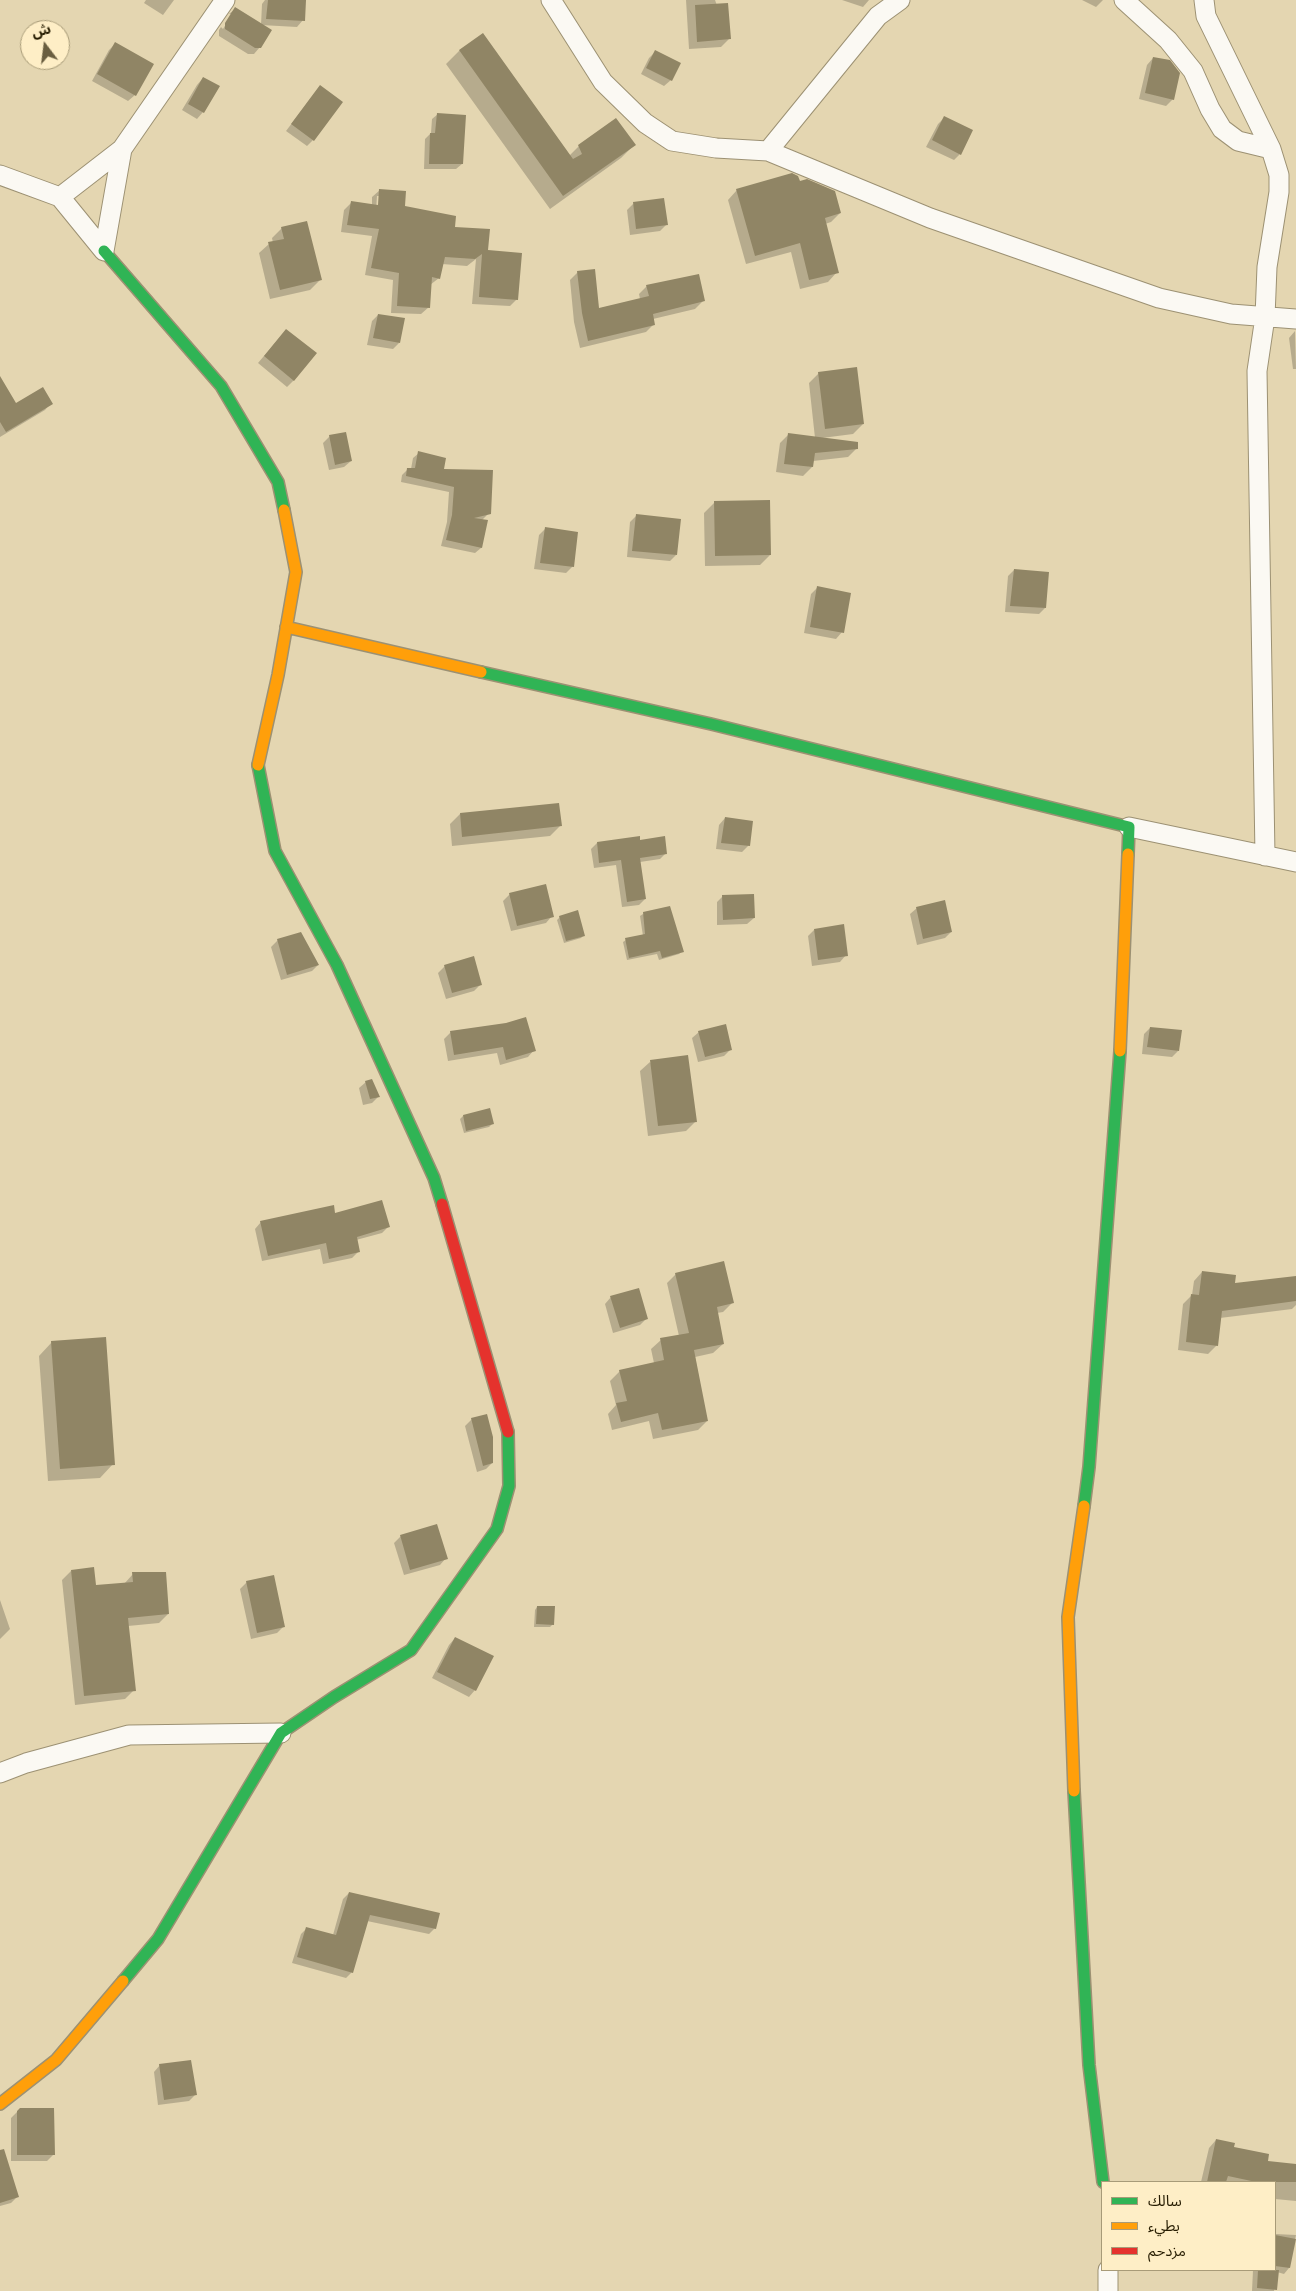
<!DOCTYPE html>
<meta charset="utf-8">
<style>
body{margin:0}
#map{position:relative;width:1296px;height:2291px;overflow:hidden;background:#e4d6b1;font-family:"Fira Sans Condensed","Noto Sans Arabic",sans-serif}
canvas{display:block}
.legend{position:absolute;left:1101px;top:2181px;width:175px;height:90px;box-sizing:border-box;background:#feeec6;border:1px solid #a89b78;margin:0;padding:6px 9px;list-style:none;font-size:15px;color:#281e03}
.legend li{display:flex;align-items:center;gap:10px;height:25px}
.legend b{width:25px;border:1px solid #a89b78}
.north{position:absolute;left:20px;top:20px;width:50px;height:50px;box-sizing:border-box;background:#feeec6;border:1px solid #a89b78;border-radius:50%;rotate:345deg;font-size:14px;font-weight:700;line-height:20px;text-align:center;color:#281e03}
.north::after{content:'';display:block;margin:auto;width:18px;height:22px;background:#6a5e40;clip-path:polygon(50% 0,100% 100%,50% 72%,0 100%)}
</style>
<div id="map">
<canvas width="1296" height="2291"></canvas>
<ul class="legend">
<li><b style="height:6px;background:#30b455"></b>سالك</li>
<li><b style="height:6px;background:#ff9f0a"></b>بطيء</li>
<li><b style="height:6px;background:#e5322d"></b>مزدحم</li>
</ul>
<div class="north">ش</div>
</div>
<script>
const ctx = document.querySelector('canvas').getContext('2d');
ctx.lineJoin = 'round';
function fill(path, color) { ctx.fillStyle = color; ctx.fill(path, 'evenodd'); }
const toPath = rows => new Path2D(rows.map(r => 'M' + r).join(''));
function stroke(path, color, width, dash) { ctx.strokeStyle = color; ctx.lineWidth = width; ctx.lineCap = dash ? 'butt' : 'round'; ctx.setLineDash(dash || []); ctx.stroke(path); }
fill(toPath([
 [146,0,174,0,163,15,144,3],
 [265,0,305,0,303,20,297,27,261,25,262,4],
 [686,0,715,0,729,39,721,47,689,49],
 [842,0,869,0,863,7],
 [1082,0,1103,0,1096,7],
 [235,9,260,47,254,54,248,54,219,36,219,30,221,27,223,29,232,14,229,14],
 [482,35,569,156,579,146,634,145,621,158,550,209,446,64,459,51],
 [115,44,135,95,128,101,92,81,109,50],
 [655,52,671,80,664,86,641,74,649,58],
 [1153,58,1173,99,1166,106,1139,99,1147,65],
 [203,78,203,112,197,119,182,110,197,85],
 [320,86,313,140,307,146,286,131],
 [438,114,462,164,456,169,424,169,425,139,431,133,432,119],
 [944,118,960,154,954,160,926,147,938,124],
 [799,183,840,213,831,222,825,224,837,272,828,282,800,289,791,252,746,264,728,200,737,190],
 [380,190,403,207,454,228,486,251,517,299,510,306,472,304,476,259,467,266,442,264,439,278,430,285,429,307,421,314,391,313,393,280,365,275,372,236,341,232,344,210,351,203,372,205,372,197],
 [377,196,380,196,379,211,376,211],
 [633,204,667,224,660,231,630,235,627,210],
 [282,228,320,280,310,290,270,299,259,253,269,244,273,243,272,238],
 [578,272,597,309,640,299,639,294,647,286,703,301,695,309,653,319,654,324,646,332,580,348,574,322,570,280],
 [378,315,399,343,393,349,367,345,372,321],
 [1295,331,1296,369,1293,369,1289,338],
 [280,337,294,380,287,387,258,363],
 [819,373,863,424,853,434,822,438,857,448,848,457,813,461,812,467,803,476,776,472,780,443,789,434,815,438,809,383],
 [0,390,16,404,51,403,45,410,0,437],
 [330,436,351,461,344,467,329,470,323,443],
 [419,453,443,470,489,513,482,520,481,548,475,553,441,546,447,522,449,492,401,482,402,475,408,469,411,469,413,458],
 [714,503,770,555,760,565,705,566,704,513],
 [637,515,676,555,670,561,627,557,630,522],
 [545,529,573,566,566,573,534,569,539,535],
 [1014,570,1045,608,1039,614,1005,612,1008,576],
 [817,588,842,632,836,639,804,633,811,594],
 [460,814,560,826,550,836,452,846,450,824],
 [725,818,749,845,742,852,716,849,719,825],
 [639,841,666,853,660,859,640,862,645,899,639,905,622,907,616,865,594,868,591,849,597,843],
 [510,894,552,916,546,923,511,931,503,901],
 [723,896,754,918,747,924,717,925,717,902],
 [917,908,951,932,945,938,917,945,910,914],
 [643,914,682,951,679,954,659,960,657,954,627,960,623,942,626,940,643,936,640,916],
 [560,917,584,935,581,938,564,943,557,920],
 [814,930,846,955,840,962,812,966,808,936],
 [278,940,318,965,312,971,281,980,271,947],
 [445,966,481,984,474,991,446,999,438,973],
 [1150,1028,1178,1051,1172,1057,1142,1054,1144,1034],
 [451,1032,534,1050,528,1057,500,1065,497,1053,448,1061,444,1039],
 [699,1032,731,1049,724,1056,698,1062,692,1038],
 [650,1062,696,1121,686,1131,648,1136,640,1071],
 [366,1082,378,1097,372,1103,363,1105,359,1088],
 [463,1116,492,1124,489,1127,464,1133,460,1119],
 [334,1215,388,1227,382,1233,356,1240,359,1251,352,1258,323,1264,320,1249,262,1261,255,1229,261,1222],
 [1202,1272,1234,1284,1296,1277,1296,1305,1292,1309,1220,1318,1217,1345,1208,1354,1178,1350,1183,1304,1192,1295,1194,1281],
 [676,1274,732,1303,723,1312,717,1313,723,1344,713,1353,695,1357,707,1421,698,1430,653,1439,649,1421,612,1430,608,1414,616,1405,610,1381,620,1371,654,1363,651,1349,661,1340,679,1336,667,1283],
 [611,1297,646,1319,640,1325,613,1333,605,1304],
 [52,1342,113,1464,100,1478,48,1481,39,1356],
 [472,1419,492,1463,486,1469,477,1472,465,1426],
 [401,1536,446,1558,440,1565,404,1575,394,1543],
 [71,1571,95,1586,124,1584,133,1574,168,1614,159,1623,128,1626,134,1690,125,1699,75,1705,62,1580],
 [247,1582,283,1627,277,1633,251,1639,240,1589],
 [0,1600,10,1629,0,1639],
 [537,1607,553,1624,550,1627,534,1627,535,1610],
 [455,1638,475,1690,469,1697,432,1678,449,1645],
 [349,1893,435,1928,429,1934,367,1921,352,1972,346,1978,292,1963,301,1934,307,1928,333,1935,343,1899],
 [160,2065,195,2095,189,2101,158,2105,154,2072],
 [17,2112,54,2154,47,2161,11,2161,11,2118],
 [1216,2140,1266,2162,1296,2166,1296,2201,1275,2199,1275,2182,1201,2182,1209,2148],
 [0,2167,17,2197,11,2203,0,2206],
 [1275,2234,1296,2235,1289,2268,1284,2274,1277,2272,1274,2291,1252,2291,1253,2270,1275,2270]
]), '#0003');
fill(toPath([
 [268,0,306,0,305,21,266,19],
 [728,3,731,39,697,42,695,5],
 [235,7,272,30,261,48,255,48,225,29,225,23],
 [483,33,573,159,582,154,578,145,616,118,636,145,563,196,459,50],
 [115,42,154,64,136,96,97,74],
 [655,50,681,63,672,81,646,68],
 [1153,57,1170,60,1180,73,1174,100,1145,93],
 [203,77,220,86,204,113,188,104],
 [320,85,343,102,314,141,291,124],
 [437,113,466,115,463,164,429,164,430,133,435,133],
 [944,116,973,130,961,155,932,140],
 [792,173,798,176,800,181,807,179,835,191,841,213,825,218,839,273,809,280,800,243,755,256,736,189],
 [379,189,406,191,405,206,456,216,455,227,490,229,488,250,522,253,518,300,479,297,482,254,475,259,445,257,440,279,432,277,430,308,397,306,399,273,371,268,379,229,347,225,351,201,378,205],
 [664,198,668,225,636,229,633,202],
 [307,221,322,280,280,290,268,242,284,239,281,227],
 [595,269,599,308,649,296,646,285,699,274,705,301,653,314,655,325,588,341,582,313,577,271],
 [378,314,405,318,400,343,373,338],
 [286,329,317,353,294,381,264,356],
 [857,367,864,424,825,429,818,372],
 [0,376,16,403,43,387,53,404,6,432,0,422],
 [346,432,352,461,335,465,329,435],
 [788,433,858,442,858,449,815,453,813,467,784,464],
 [418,451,446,458,444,469,493,470,491,514,474,518,488,520,482,548,446,540,452,515,454,487,406,476,407,468,415,468],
 [770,500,771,555,715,556,714,501],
 [636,514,681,519,677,555,632,551],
 [545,527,578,532,574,567,540,563],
 [1014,569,1049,572,1046,608,1010,606],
 [817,586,851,593,844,633,810,627],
 [559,803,562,826,462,837,460,813],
 [725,817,753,821,750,846,721,843],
 [640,836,640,840,665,836,667,854,640,858,646,899,627,902,621,860,599,863,597,842],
 [546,884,554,917,517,926,509,893],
 [754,894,755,918,723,920,722,895],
 [945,900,952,932,923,939,916,907],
 [670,906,684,952,662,958,660,951,629,958,625,938,645,934,643,912],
 [578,910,585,936,566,941,559,916],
 [844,924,848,956,818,960,814,929],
 [301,932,319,965,287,975,277,939],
 [474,956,482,985,452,993,444,965],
 [526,1017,536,1051,506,1060,503,1047,454,1055,450,1031,506,1023],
 [726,1024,732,1050,705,1057,698,1031],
 [1150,1027,1182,1030,1179,1051,1147,1047],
 [688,1055,697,1122,658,1126,650,1060],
 [372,1079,380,1097,370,1099,365,1081],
 [490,1108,494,1124,466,1131,463,1115],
 [382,1200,390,1227,357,1237,360,1252,329,1259,326,1243,268,1256,260,1221,334,1205,335,1213],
 [724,1261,734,1303,717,1307,724,1344,694,1350,708,1421,662,1430,658,1413,621,1422,616,1403,627,1401,619,1370,664,1360,660,1338,689,1333,675,1273],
 [1202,1271,1236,1275,1235,1283,1296,1276,1296,1301,1222,1311,1218,1346,1186,1342,1191,1294,1199,1295],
 [639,1288,648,1319,620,1328,610,1296],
 [106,1337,115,1465,60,1469,51,1341],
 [487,1414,493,1437,493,1463,483,1466,471,1418],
 [437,1524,448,1559,410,1570,400,1535],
 [94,1567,96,1585,133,1582,132,1572,166,1572,169,1614,128,1618,136,1691,84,1696,71,1570],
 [274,1575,285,1627,257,1633,246,1581],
 [537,1606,555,1606,554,1625,536,1624],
 [455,1637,494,1656,476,1691,437,1672],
 [349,1892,440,1913,436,1929,370,1915,353,1973,297,1957,306,1927,336,1935],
 [191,2060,197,2095,164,2100,159,2064],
 [20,2108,54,2108,55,2155,17,2155,17,2111],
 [1216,2139,1235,2143,1234,2147,1269,2154,1268,2161,1296,2164,1296,2182,1256,2182,1228,2176,1226,2182,1207,2182],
 [4,2149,19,2197,0,2203,0,2150],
 [1275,2235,1296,2239,1290,2268,1275,2266],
 [1258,2270,1279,2270,1277,2290,1257,2288]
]), '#908565');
const street = toPath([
 [551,0,603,82,645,123,672,141,716,148,768,151,930,218,1159,298,1231,314,1296,319],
 [1124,0,1168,40,1193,71,1210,109,1222,129,1238,141,1271,149],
 [1204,0,1206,16,1271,149,1279,175,1279,192,1267,267,1265,317,1257,371,1265,856],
 [122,149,104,251,60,197,122,149,225,0],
 [768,151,878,16,900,0],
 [0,175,60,197],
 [1129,827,1296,862],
 [0,1773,26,1763,129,1735,281,1733],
 [1108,2270,1108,2291]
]);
const fast = toPath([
 [104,251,221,386,278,482,284,510],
 [481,672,711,724,1129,827,1128,854],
 [258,765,275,851,337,965,434,1178,442,1204],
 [1084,1506,1089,1467,1120,1051],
 [1074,1791,1089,2065,1103,2182],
 [123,1981,158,1939,281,1733,334,1697,411,1650,497,1529,509,1486,508,1432]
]);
const slow = toPath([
 [286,627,481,672],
 [258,765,278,675,296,572,284,510],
 [1120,1051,1128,854],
 [1074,1791,1068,1617,1084,1506],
 [0,2104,56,2060,123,1981]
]);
const jam = toPath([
 [442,1204,508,1432]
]);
stroke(street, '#9c9173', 21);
stroke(fast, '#9c9173', 14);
stroke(slow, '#9c9173', 14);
stroke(jam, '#9c9173', 14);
stroke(street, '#fbf9f3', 19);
stroke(fast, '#30b455', 11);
stroke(slow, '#ff9f0a', 11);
stroke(jam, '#e5322d', 11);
</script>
